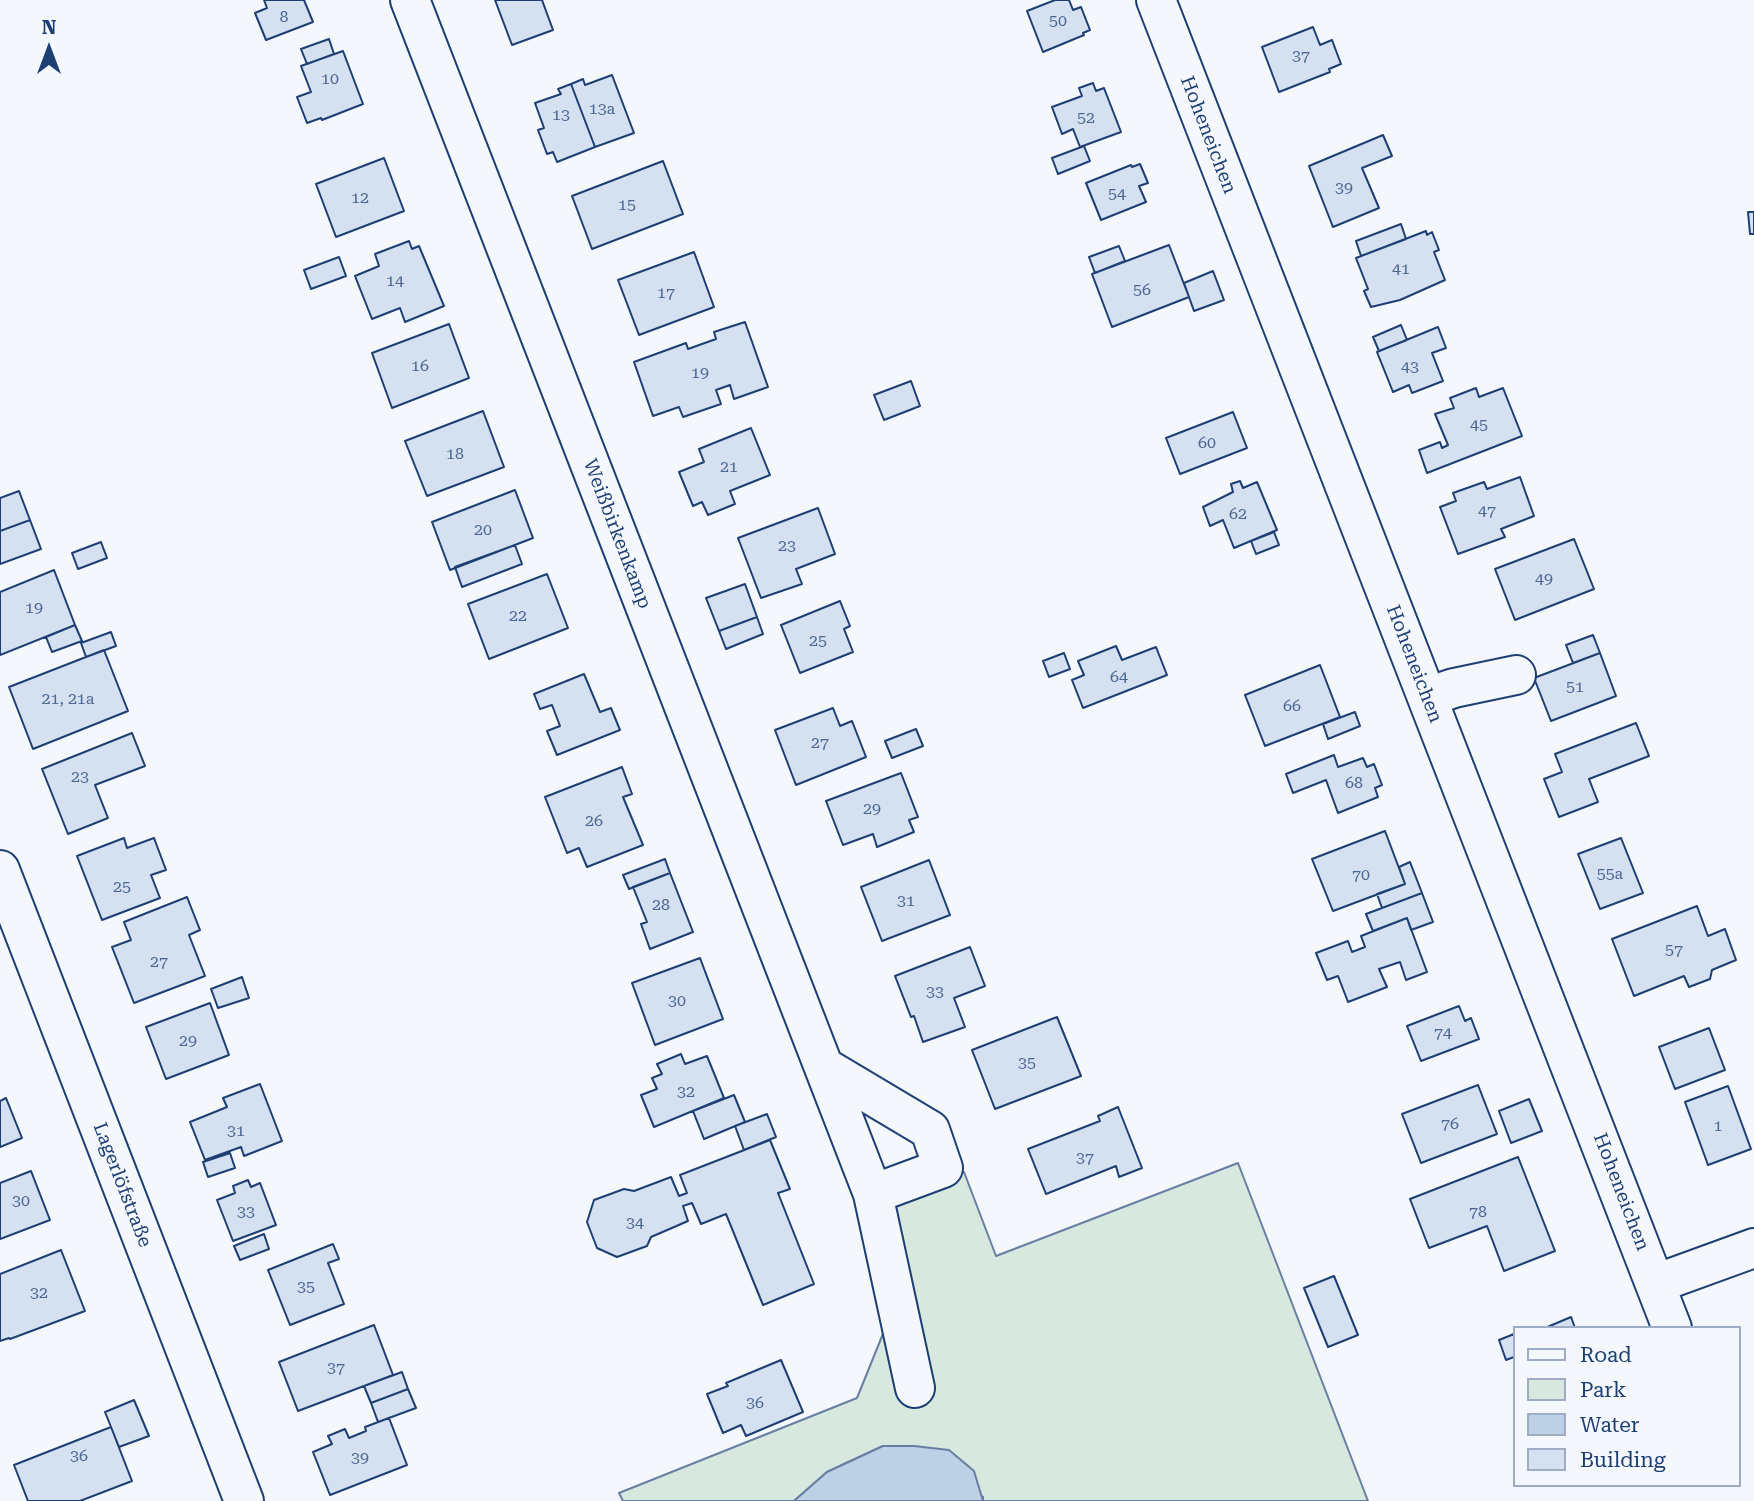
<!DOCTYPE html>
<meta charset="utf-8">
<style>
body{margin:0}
#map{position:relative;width:1754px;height:1501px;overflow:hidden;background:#f4f7fb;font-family:"Roboto Serif",serif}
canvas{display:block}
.legend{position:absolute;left:1513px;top:1326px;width:228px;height:161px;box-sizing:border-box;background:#f4f7fb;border:2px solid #9eadc5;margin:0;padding:9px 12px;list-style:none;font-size:21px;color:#1d3f73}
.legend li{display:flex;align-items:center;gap:14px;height:35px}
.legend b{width:35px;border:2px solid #9eadc5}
.north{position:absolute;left:14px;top:14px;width:70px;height:70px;-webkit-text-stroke:5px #f4f7fb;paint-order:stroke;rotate:0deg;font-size:19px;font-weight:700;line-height:28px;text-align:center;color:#1d3f73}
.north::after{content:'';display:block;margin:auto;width:24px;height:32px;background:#1d3f73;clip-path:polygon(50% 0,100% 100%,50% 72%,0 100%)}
</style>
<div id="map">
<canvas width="1754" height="1501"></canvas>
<ul class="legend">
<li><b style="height:9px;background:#f4f7fb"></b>Road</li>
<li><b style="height:19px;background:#d7e8df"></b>Park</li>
<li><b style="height:19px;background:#bed0e5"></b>Water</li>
<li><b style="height:19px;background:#d5e0f0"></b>Building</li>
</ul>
<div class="north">N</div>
</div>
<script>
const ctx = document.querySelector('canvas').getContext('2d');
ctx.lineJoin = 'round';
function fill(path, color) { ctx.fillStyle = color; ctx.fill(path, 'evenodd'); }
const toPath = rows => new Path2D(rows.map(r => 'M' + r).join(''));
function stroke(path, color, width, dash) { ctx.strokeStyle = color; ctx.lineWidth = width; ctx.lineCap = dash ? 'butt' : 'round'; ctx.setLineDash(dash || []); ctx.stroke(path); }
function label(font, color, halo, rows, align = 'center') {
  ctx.font = font + ' "Roboto Serif",serif'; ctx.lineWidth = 5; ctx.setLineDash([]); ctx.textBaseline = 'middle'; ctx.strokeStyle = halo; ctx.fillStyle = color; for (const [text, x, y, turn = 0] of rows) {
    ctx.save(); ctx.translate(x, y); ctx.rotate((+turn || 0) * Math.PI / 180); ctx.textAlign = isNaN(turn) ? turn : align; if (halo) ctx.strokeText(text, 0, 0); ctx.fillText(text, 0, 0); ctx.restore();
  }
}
const green = toPath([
 [1238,1163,1368,1501,983,1501,983,1497,883,1446,827,1472,794,1501,623,1501,619,1493,857,1398,891,1314,857,1214,964,1172,996,1256,1238,1163]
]);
fill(green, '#d7e8df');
stroke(green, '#687fa3', 2);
const water = toPath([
 [883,1446,914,1446,949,1450,974,1471,983,1501,794,1501,827,1472,883,1446]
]);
fill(water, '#bed0e5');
stroke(water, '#687fa3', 2);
const building = toPath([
 [264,0,304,0,313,22,266,40,255,13,267,8,264,0],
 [495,0,542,0,553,30,512,45,495,0],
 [1055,0,1069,0,1073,10,1081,7,1090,30,1083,33,1084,35,1043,52,1027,11,1055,0],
 [1313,27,1320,45,1332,40,1341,64,1329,69,1330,72,1279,92,1262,47,1313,27],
 [329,39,334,54,307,64,301,49,329,39],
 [343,51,363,104,322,120,321,118,307,123,297,97,311,92,301,66,343,51],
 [612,75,634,133,595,147,571,84,583,79,585,85,612,75],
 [1093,83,1096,91,1104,88,1121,132,1080,147,1073,129,1062,134,1052,107,1082,96,1079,88,1093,83],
 [571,84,595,147,557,162,553,152,547,154,538,130,544,128,535,103,561,94,558,89,571,84],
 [1383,135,1392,156,1362,168,1379,208,1333,227,1309,166,1383,135],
 [1084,146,1090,161,1058,174,1052,158,1084,146],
 [384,158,404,211,336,237,316,184,384,158],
 [663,161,683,214,592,249,572,196,663,161],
 [1140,164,1148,183,1139,186,1146,202,1101,220,1086,183,1131,165,1132,167,1140,164],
 [1748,212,1754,212,1754,234,1750,234,1748,212],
 [1401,224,1406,239,1361,256,1356,241,1401,224],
 [1426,231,1427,235,1432,232,1439,250,1434,252,1445,280,1400,300,1371,307,1364,291,1368,289,1356,258,1426,231],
 [409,241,412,249,419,246,444,306,405,322,400,308,372,319,355,276,379,266,375,254,409,241],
 [1169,245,1189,297,1112,327,1092,274,1169,245],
 [1119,246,1125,261,1095,273,1089,257,1119,246],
 [694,252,714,307,639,335,618,280,694,252],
 [339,257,346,276,311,289,304,270,339,257],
 [1213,271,1224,300,1194,311,1184,283,1213,271],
 [745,322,768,387,734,399,730,385,716,390,721,404,683,417,679,407,653,416,634,362,686,343,688,349,716,339,714,332,745,322],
 [449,324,469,378,392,408,372,353,449,324],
 [1401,325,1407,340,1379,351,1373,337,1401,325],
 [1438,327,1446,348,1432,353,1443,381,1412,393,1409,385,1393,392,1377,352,1438,327],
 [911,381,920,406,884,420,874,395,911,381],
 [1476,388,1479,397,1503,388,1522,436,1427,473,1419,450,1440,442,1442,448,1448,445,1435,414,1454,408,1450,398,1476,388],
 [483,411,504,467,427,496,405,441,483,411],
 [1233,412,1247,448,1180,474,1166,438,1233,412],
 [751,428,770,475,730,491,735,504,708,515,702,502,693,506,679,472,704,462,699,449,751,428],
 [1520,477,1534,516,1501,529,1505,537,1458,554,1440,507,1456,501,1453,493,1484,482,1487,489,1520,477],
 [1240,481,1243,488,1257,482,1277,530,1234,548,1223,520,1210,526,1203,507,1233,492,1231,484,1240,481],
 [515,490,533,538,450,570,432,522,515,490],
 [19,491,30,520,0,531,0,498,19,491],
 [818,508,835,554,796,569,802,584,761,598,738,538,818,508],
 [30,520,41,549,0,564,0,531,30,520],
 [1274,532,1279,545,1256,554,1251,541,1274,532],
 [1574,539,1594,589,1515,620,1495,569,1574,539],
 [101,542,107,558,78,569,72,553,101,542],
 [515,545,522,564,462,587,455,567,515,545],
 [54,570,75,625,0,655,0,592,54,570],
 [547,574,568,628,489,659,468,604,547,574],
 [745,584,757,617,719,631,706,598,745,584],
 [840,601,850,626,844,629,853,652,800,673,781,625,840,601],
 [757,617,763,634,726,649,719,631,757,617],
 [75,625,82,641,52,652,46,637,75,625],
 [111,632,116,646,86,657,81,643,111,632],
 [1593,635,1600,653,1573,663,1566,645,1593,635],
 [1116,646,1122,660,1156,647,1167,675,1083,708,1072,680,1084,675,1078,661,1116,646],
 [104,650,128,711,33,749,9,687,104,650],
 [1064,653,1070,669,1049,677,1043,661,1064,653],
 [1600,653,1616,696,1551,721,1534,678,1600,653],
 [1320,665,1340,717,1265,746,1245,695,1320,665],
 [584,674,600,712,611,708,620,730,557,755,547,731,560,726,552,705,540,709,534,694,584,674],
 [833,708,840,726,852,721,866,757,796,785,775,730,833,708],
 [1355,712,1360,726,1328,739,1323,724,1355,712],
 [1636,723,1649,756,1589,779,1598,802,1559,817,1544,779,1562,772,1555,754,1636,723],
 [916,729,923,746,892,758,885,741,916,729],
 [132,733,145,766,95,785,108,818,68,834,42,769,132,733],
 [1334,755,1338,767,1363,758,1367,767,1374,764,1382,785,1375,788,1378,797,1338,813,1326,780,1293,793,1286,774,1334,755],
 [622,767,632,794,623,797,643,845,587,867,579,848,567,853,545,797,622,767],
 [901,773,918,817,909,820,914,832,877,847,873,834,843,845,826,801,901,773],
 [1385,831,1405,884,1333,911,1312,859,1385,831],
 [124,838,127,848,154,838,166,870,151,875,160,898,102,920,77,856,124,838],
 [1621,838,1643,893,1600,909,1578,854,1621,838],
 [665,859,670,873,629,889,623,875,665,859],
 [929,860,950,915,882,941,861,887,929,860],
 [1410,862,1422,893,1382,908,1377,894,1405,884,1399,867,1410,862],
 [670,873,693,932,650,949,641,924,647,922,633,887,670,873],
 [1422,893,1433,922,1411,930,1407,918,1373,931,1366,914,1422,893],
 [187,897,200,930,189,935,205,976,134,1003,112,947,131,940,124,922,187,897],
 [1697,906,1708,936,1725,929,1736,960,1712,970,1710,979,1689,987,1684,976,1634,996,1612,939,1697,906],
 [1407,918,1427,972,1406,980,1400,962,1379,969,1387,987,1348,1002,1338,976,1327,980,1316,953,1348,941,1352,952,1365,947,1361,936,1407,918],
 [970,947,985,986,954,998,965,1027,923,1042,914,1016,911,1017,895,976,970,947],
 [700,958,723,1019,655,1045,632,983,700,958],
 [242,977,249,998,218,1008,211,989,242,977],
 [210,1003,229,1055,166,1079,146,1027,210,1003],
 [1459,1006,1465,1021,1471,1018,1479,1039,1421,1061,1407,1026,1459,1006],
 [1057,1017,1081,1076,995,1109,972,1050,1057,1017],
 [1709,1028,1725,1070,1675,1089,1659,1047,1709,1028],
 [681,1054,685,1064,707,1056,724,1098,654,1127,641,1095,657,1089,652,1078,662,1074,657,1064,681,1054],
 [260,1084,282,1141,244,1156,241,1147,205,1160,190,1122,227,1107,223,1098,260,1084],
 [1478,1085,1497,1134,1421,1163,1402,1114,1478,1085],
 [1728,1086,1751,1149,1708,1165,1685,1102,1728,1086],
 [734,1095,745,1122,704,1139,693,1111,734,1095],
 [6,1098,22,1138,0,1147,0,1101,6,1098],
 [1529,1099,1542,1131,1511,1143,1499,1111,1529,1099],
 [1118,1107,1142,1168,1119,1177,1116,1166,1046,1194,1028,1149,1100,1121,1098,1116,1118,1107],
 [767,1114,776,1137,744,1150,735,1126,767,1114],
 [770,1140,790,1189,778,1193,814,1284,763,1305,726,1214,701,1224,692,1203,683,1206,688,1221,651,1237,647,1246,617,1257,597,1248,587,1222,594,1200,624,1189,634,1191,671,1177,679,1196,687,1193,680,1175,770,1140],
 [230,1153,235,1168,208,1177,203,1162,230,1153],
 [1518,1157,1555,1251,1504,1271,1487,1226,1429,1248,1410,1199,1518,1157],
 [31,1171,50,1220,0,1239,0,1183,31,1171],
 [248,1180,251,1187,260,1183,276,1225,233,1241,217,1200,235,1193,233,1186,248,1180],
 [264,1234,269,1249,240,1260,234,1246,264,1234],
 [333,1244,339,1259,328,1263,344,1304,290,1325,268,1270,333,1244],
 [61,1250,85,1311,10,1339,9,1338,0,1341,0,1274,61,1250],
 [1334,1276,1358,1335,1328,1347,1304,1288,1334,1276],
 [1571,1317,1575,1328,1545,1328,1571,1317],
 [374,1325,393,1375,298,1411,279,1362,374,1325],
 [1514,1334,1514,1357,1506,1360,1499,1340,1514,1334],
 [781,1360,803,1412,746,1436,741,1425,723,1433,707,1394,728,1386,726,1383,781,1360],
 [402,1372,408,1389,371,1403,364,1386,402,1372],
 [408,1389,416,1408,378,1422,371,1403,408,1389],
 [134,1400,149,1436,119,1447,105,1412,134,1400],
 [389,1418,407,1465,330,1495,313,1452,332,1444,328,1436,345,1429,349,1438,366,1431,365,1427,389,1418],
 [111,1427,132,1481,80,1501,28,1501,14,1465,111,1427]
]);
fill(building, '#d5e0f0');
stroke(building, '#1d3f73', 2);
const minor = toPath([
 [410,0,873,1194,943,1168,930,1130,826,1068],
 [1156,0,1672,1328],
 [1427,697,1454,688,1516,675],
 [0,870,244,1501],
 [873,1194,915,1388],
 [1655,1284,1754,1248]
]);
stroke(minor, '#1d3f73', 42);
stroke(minor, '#f4f7fb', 38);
label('16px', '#4b6792', null, [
 ["8",284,17],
 ["50",1058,21],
 ["37",1301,56],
 ["10",330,79],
 ["13a",602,109],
 ["13",561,115],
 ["52",1086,118],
 ["39",1344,188],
 ["54",1117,194],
 ["12",360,198],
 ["15",627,205],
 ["41",1401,269],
 ["14",395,281],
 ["56",1142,290],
 ["17",666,293],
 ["16",420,366],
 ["43",1410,367],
 ["19",700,373],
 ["45",1479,425],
 ["60",1207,443],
 ["18",455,454],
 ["21",729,467],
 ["47",1487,511],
 ["62",1238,514],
 ["20",483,530],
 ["23",787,546],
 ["49",1544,579],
 ["19",34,608],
 ["22",518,616],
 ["25",818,641],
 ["64",1119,677],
 ["51",1575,687],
 ["21, 21a",68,699],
 ["66",1292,706],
 ["27",820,743],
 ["23",80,777],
 ["68",1354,783],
 ["29",872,809],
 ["26",594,821],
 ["55a",1610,874],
 ["70",1361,875],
 ["25",122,887],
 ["31",906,901],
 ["28",661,905],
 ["57",1674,950],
 ["27",159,962],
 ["33",935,992],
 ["30",677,1001],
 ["74",1443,1033],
 ["29",188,1041],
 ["35",1027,1063],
 ["32",686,1092],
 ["76",1450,1124],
 ["1",1718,1126],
 ["31",236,1131],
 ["37",1085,1158],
 ["30",21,1201],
 ["33",246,1212],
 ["78",1478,1212],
 ["34",635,1223],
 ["35",306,1287],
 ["32",39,1293],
 ["37",336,1368],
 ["36",755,1403],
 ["36",79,1456],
 ["39",360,1458]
]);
label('19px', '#1d3f73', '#f4f7fb', [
 ["Hoheneichen",1208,135,69],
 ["Weißbirkenkamp",617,534,69],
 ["Hoheneichen",1414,664,69],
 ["Lagerlöfstraße",122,1185,69],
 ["Hoheneichen",1621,1192,69]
]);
</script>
